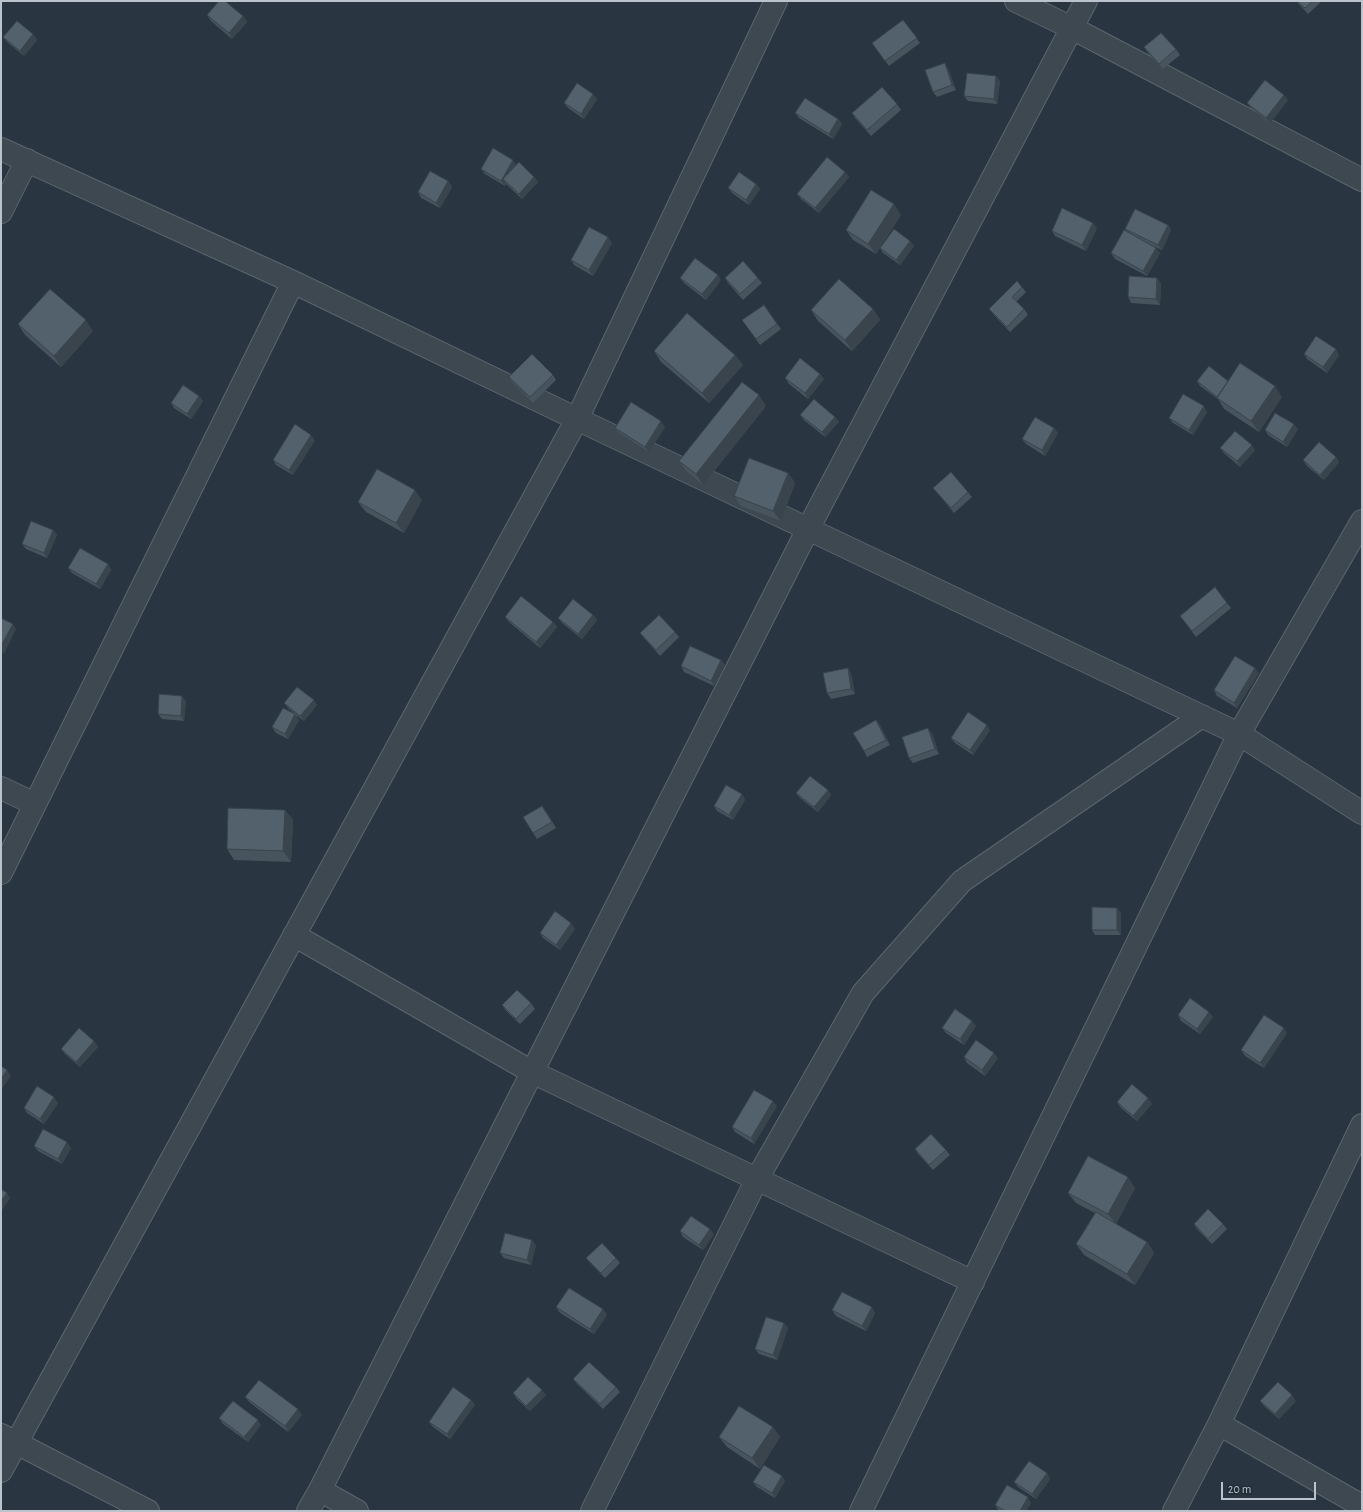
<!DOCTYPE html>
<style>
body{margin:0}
#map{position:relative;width:1363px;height:1512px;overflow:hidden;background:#293641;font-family:"Alegreya Sans",sans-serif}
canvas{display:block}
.frame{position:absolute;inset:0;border:2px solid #bac3cb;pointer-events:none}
.scale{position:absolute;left:1221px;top:1482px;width:95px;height:18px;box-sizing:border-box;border:2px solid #bac3cb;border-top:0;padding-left:5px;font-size:12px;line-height:14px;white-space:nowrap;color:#bac3cb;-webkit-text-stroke:3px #212d37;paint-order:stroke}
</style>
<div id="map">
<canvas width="1363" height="1512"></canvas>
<div class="frame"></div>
<div class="scale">20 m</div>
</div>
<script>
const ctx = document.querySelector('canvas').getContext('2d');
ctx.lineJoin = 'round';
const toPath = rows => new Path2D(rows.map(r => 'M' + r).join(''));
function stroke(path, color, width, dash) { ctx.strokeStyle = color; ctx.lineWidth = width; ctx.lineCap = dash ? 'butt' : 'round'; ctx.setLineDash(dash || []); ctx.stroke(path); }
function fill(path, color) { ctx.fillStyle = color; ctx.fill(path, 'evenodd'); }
const street = toPath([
 [1016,1,1072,28,1362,180],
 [1,149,293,282,577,419,1239,734,1362,813],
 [1,212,27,160],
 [1,788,35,804],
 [1,873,293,282],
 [294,935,532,1072,973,1282],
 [1219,1424,1362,1506],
 [1,1435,148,1511],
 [1,1471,577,419,776,1],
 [320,1490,357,1511],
 [308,1511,320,1490,808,529,1086,1],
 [592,1511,757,1179,863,993,962,881,1202,716],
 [861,1511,1239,734,1362,521],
 [1174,1511,1219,1424,1362,1125]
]);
stroke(street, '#5b666e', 24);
stroke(street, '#3d4851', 22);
fill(toPath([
 [1296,1,1322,1,1308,14],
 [207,15,243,16,247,22,232,39,211,21],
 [903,20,920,43,889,66,872,43],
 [33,34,37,40,24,56,7,42,3,37],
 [1144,47,1176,49,1180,55,1163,69,1148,53],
 [948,68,956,90,937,97,933,92],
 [1000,81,997,104,968,101,964,96],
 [597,99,584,119,568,108,564,103],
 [1288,100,1270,123,1251,108,1247,103],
 [897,104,901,110,871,136,855,118,852,113],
 [795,113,838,119,842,124,833,139,799,118],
 [517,165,534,177,538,182,522,199,506,184,505,186,485,174,481,169],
 [845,172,849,177,819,213,801,199,797,194],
 [448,181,452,187,440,208,421,198,418,192],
 [756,184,760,189,749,205,732,193,728,188],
 [901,215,876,254,853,240,846,230],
 [1168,225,1171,230,1162,250,1153,246,1160,253,1147,276,1115,259,1111,253,1127,232,1125,229],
 [1097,228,1086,251,1055,236,1052,231],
 [910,241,914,246,900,265,883,253,880,248],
 [612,243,593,276,574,265,571,260],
 [680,278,721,280,706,300,684,283],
 [725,278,758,278,762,283,743,300,728,283],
 [1161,283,1160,305,1131,303,1128,297],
 [1022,287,1026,292,1016,302,1024,309,1028,315,1010,332,993,314,989,309],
 [764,305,781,329,760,345,742,320],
 [873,309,880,320,852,351,818,321,811,310],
 [18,324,93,331,61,367,25,335],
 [654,351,735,355,743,365,709,403,661,362],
 [1304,354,1339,355,1327,373,1307,359],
 [820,374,824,379,808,399,789,384,785,378],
 [553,375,556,380,533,403,512,382,509,377],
 [1197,381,1228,381,1282,397,1259,432,1224,409,1218,399,1200,386],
 [199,396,203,401,191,419,174,408,171,403],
 [766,406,703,485,686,471,679,461],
 [1207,412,1193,435,1173,423,1169,418],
 [800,415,835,417,839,422,825,437,804,420],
 [665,427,649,452,619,433,615,428],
 [1054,428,1058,433,1045,456,1026,444,1022,439],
 [1298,429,1287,447,1268,435,1265,430],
 [315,440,293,475,276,465,273,460],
 [1220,448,1255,450,1240,467,1224,453],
 [1336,457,1339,462,1324,480,1307,466,1303,460],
 [788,473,795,483,781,521,741,506,734,496],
 [933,488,968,492,972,497,954,513,937,493],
 [422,500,404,533,366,512,358,502],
 [53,530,57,535,47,558,26,549,22,544],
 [108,564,111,570,100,589,72,573,68,568],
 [1227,603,1231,608,1196,637,1180,616],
 [593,615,597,620,582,639,562,623,558,618],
 [505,617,553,622,557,627,540,648,509,622],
 [675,632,679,637,660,656,644,638,640,633],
 [721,660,725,665,714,686,684,672,681,666],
 [848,668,851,674,855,694,831,699,827,693],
 [1259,673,1237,708,1217,696,1214,690],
 [186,701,184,721,162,719,158,714],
 [284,703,317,705,304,721,296,715,299,720,288,739,276,733,272,727,295,714,288,708],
 [876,720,880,725,890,745,867,757,864,751],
 [990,730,973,755,955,743,951,738],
 [932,733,939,754,913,763,909,758],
 [828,790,831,795,818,812,800,798,796,793],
 [742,794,745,800,733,820,717,811,714,806],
 [285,810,293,820,291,862,234,860,227,849],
 [546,811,556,828,537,839,533,833],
 [1121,913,1121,935,1095,935,1092,930],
 [575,929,560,950,543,938,540,933],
 [531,1003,535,1009,520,1024,506,1011,502,1005],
 [1209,1012,1213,1017,1200,1034,1181,1021,1178,1015],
 [976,1026,964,1045,946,1033,942,1028],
 [1287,1033,1264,1068,1245,1056,1241,1050],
 [94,1041,98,1047,80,1067,65,1054,61,1049],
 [964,1057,998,1058,985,1076,967,1063],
 [1117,1102,1152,1104,1137,1121,1121,1108],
 [58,1103,44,1124,27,1113,24,1108],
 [777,1106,754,1144,735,1132,732,1127],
 [34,1146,71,1148,62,1164,38,1151],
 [915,1149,946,1150,950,1155,933,1170,918,1154],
 [1135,1188,1116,1224,1147,1242,1154,1253,1135,1285,1084,1255,1076,1244,1095,1213,1076,1203,1068,1193],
 [1194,1224,1223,1224,1227,1229,1212,1244,1197,1229],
 [680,1231,714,1234,703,1250,683,1237],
 [536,1245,531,1265,504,1258,500,1253],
 [586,1258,616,1258,620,1263,605,1278,590,1263],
 [556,1307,603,1309,607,1315,594,1334,560,1313],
 [832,1310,875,1313,866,1331,836,1316],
 [788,1328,777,1360,759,1354,755,1349],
 [573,1379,616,1387,620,1392,603,1409,577,1384],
 [513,1393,546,1395,530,1411,517,1399],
 [245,1397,302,1415,288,1432,249,1402],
 [471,1400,475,1405,450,1439,433,1427,429,1422],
 [1260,1401,1296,1401,1279,1419,1264,1406],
 [219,1418,261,1425,248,1442,223,1424],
 [773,1427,780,1437,760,1469,727,1447,719,1437],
 [1047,1473,1050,1479,1036,1499,1018,1487,1014,1482],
 [785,1481,775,1498,757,1487,753,1482],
 [1031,1503,1026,1511,999,1511,995,1505]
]), '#47535d');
fill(toPath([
 [243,16,247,22,232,39,229,33],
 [33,34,37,40,24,56,20,51],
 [945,63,948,68,956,90,952,85],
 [996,76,1000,81,997,104,994,99],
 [593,94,597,99,584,119,581,114],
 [1284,95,1288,100,1270,123,1266,118],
 [838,119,842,124,833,139,829,134],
 [513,160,517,166,503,179,506,184,505,186,501,181],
 [845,172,849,177,819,213,815,208],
 [534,177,538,182,522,199,519,194],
 [448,181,452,187,440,208,436,203],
 [756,184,760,189,749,205,746,200],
 [894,204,901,215,876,254,868,244],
 [1093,223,1097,228,1086,251,1082,245],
 [1168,225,1171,230,1162,250,1158,245],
 [608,237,612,243,593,276,589,270],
 [910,241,914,246,900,265,896,260],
 [1156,248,1160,253,1147,276,1143,271],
 [718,275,721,280,706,300,702,294],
 [1157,278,1161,283,1160,305,1156,299],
 [873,309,880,320,852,351,845,340],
 [86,320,93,331,61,367,54,356],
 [1336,349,1339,355,1327,373,1323,367],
 [735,355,743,365,709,403,702,393],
 [820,374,824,379,808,399,805,393],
 [1275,386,1282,397,1259,432,1251,421],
 [759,395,766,406,703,485,696,474],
 [199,396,203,401,191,419,187,414],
 [1204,406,1207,412,1193,435,1189,430],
 [835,417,839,422,825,437,822,432],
 [661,421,665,427,649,452,645,447],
 [1294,424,1298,429,1287,447,1283,442],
 [1054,428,1058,433,1045,456,1042,450],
 [311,435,315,440,293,475,289,470],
 [1252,445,1255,450,1240,467,1237,461],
 [1336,457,1339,462,1324,480,1320,475],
 [788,473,795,483,781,521,773,511],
 [415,490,422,500,404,533,396,523],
 [53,530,57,535,47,558,44,553],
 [108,564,111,570,100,589,96,584],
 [593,615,597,620,582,639,578,634],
 [553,622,557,627,540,648,536,642],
 [13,624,16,629,4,654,1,650,1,646],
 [721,660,725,665,714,686,711,681],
 [848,668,851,674,855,694,851,689],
 [1255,668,1259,673,1237,708,1234,703],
 [182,696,186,701,184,721,181,716],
 [314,700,317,705,304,721,300,716],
 [295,714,299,720,288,739,285,734],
 [876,720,880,725,890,745,886,740],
 [987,725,990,730,973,755,970,750],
 [928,728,932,733,939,754,935,749],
 [828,790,831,795,818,812,814,807],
 [742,794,745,800,733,820,729,815],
 [285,810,293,820,291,862,283,851],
 [1117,908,1121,913,1121,935,1117,930],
 [571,923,575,929,560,950,556,945],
 [1209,1012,1213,1017,1200,1034,1197,1029],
 [972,1021,976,1026,964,1045,960,1039],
 [1284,1028,1287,1033,1264,1068,1260,1063],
 [94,1041,98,1047,80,1067,76,1062],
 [994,1053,998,1058,985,1076,982,1070],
 [7,1070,11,1076,1,1090,1,1079],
 [54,1097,58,1103,44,1124,40,1119],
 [1148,1098,1152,1104,1137,1121,1133,1116],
 [773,1101,777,1106,754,1144,751,1138],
 [67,1142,71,1148,62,1164,58,1159],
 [1128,1177,1135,1188,1116,1224,1108,1214],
 [7,1193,10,1198,1,1212,1,1201],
 [710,1229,714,1234,703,1250,699,1245],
 [532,1240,536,1245,531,1265,527,1260],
 [1147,1242,1154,1253,1135,1285,1127,1274],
 [872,1307,875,1313,866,1331,862,1326],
 [603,1309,607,1315,594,1334,590,1329],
 [784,1323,788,1328,777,1360,773,1355],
 [542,1390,546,1395,530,1411,526,1406],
 [1292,1395,1296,1401,1279,1419,1275,1414],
 [471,1400,475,1405,450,1439,447,1434],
 [298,1409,302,1415,288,1432,285,1426],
 [258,1420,261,1425,248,1442,244,1437],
 [773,1427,780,1437,760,1469,752,1458],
 [1047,1473,1050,1479,1036,1499,1032,1494],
 [782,1476,785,1481,775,1498,772,1493],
 [1028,1497,1031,1503,1026,1511,1020,1511]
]), '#39444c');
const building = toPath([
 [219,1,225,1,243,16,229,33,207,15,219,1],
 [1297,1,1313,1,1305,8,1297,1],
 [903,20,917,38,885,61,872,43,903,20],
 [17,21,33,34,20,51,3,37,17,21],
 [1161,33,1176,49,1159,64,1144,47,1161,33],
 [945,63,952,85,933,92,925,70,945,63],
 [967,73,996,76,994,99,964,96,967,73],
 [1265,80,1284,95,1266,118,1247,103,1265,80],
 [577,83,593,94,581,114,564,103,577,83],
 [882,87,897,104,867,130,852,113,882,87],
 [805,98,838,119,829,134,795,113,805,98],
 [493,148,513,160,501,181,481,169,493,148],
 [827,157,845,172,815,208,797,194,827,157],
 [519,162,534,177,519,194,503,179,519,162],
 [430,171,448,181,436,203,418,192,430,171],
 [739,172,756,184,746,200,728,188,739,172],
 [871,190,894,204,868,244,846,230,871,190],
 [1062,208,1093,223,1082,245,1052,231,1062,208],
 [1135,209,1168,225,1158,245,1125,229,1135,209],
 [589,227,608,237,589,270,571,260,589,227],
 [894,229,910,241,896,260,880,248,894,229],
 [1124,230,1156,248,1143,271,1111,253,1124,230],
 [695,258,718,275,702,294,680,278,695,258],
 [743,261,758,278,740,294,725,278,743,261],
 [1129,276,1157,278,1156,299,1128,297,1129,276],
 [839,279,873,309,845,340,811,310,839,279],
 [1017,281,1022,287,1012,297,1024,309,1007,327,989,309,1017,281],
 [50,289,86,320,54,356,18,324,50,289],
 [764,305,777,324,756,339,742,320,764,305],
 [687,313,735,355,702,393,654,351,687,313],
 [1316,336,1336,349,1323,367,1304,354,1316,336],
 [532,354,553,375,530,397,509,377,532,354],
 [800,358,820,374,805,393,785,378,800,358],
 [1240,363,1275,386,1251,421,1217,398,1240,363],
 [1209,366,1228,381,1217,397,1197,381,1209,366],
 [742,382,759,395,696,474,679,461,742,382],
 [183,385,199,396,187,414,171,403,183,385],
 [1183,394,1204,406,1189,430,1169,418,1183,394],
 [814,399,835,417,822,432,800,415,814,399],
 [631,402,661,421,645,447,615,428,631,402],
 [1275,413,1294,424,1283,442,1265,430,1275,413],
 [1035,417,1054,428,1042,450,1022,439,1035,417],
 [295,424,311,435,289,470,273,460,295,424],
 [1235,431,1252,445,1237,461,1220,448,1235,431],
 [1319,442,1336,457,1320,475,1303,460,1319,442],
 [749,458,788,473,773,511,734,496,749,458],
 [377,469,415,490,396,523,358,502,377,469],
 [951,472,968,492,951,508,933,488,951,472],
 [31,521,53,530,44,553,22,544,31,521],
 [80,548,108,564,96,584,68,568,80,548],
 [1215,587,1227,603,1192,631,1180,616,1215,587],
 [521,596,553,622,536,642,505,617,521,596],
 [573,599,593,615,578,634,558,618,573,599],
 [659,615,675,632,656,650,640,633,659,615],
 [1,618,13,624,1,646,1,618],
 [690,646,721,660,711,681,681,666,690,646],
 [1235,656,1255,668,1234,703,1214,690,1235,656],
 [848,668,851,689,827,693,823,673,848,668],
 [297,687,314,700,300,716,284,703,297,687],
 [159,694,182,696,181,716,158,714,159,694],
 [283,708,295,714,285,734,272,727,283,708],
 [968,712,987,725,970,750,951,738,968,712],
 [876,720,886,740,864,751,853,733,876,720],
 [928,728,935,749,909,758,902,737,928,728],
 [810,776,828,790,814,807,796,793,810,776],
 [726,785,742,794,729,815,714,806,726,785],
 [542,806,552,822,533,833,523,817,542,806],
 [228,808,285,810,283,851,227,849,228,808],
 [1092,907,1117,908,1117,930,1092,930,1092,907],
 [555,911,571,923,556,945,540,933,555,911],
 [517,990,531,1003,516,1019,502,1005,517,990],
 [1190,998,1209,1012,1197,1029,1178,1015,1190,998],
 [955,1009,972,1021,960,1039,942,1028,955,1009],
 [1264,1015,1284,1028,1260,1063,1241,1050,1264,1015],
 [79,1028,94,1041,76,1062,61,1049,79,1028],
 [976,1040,994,1053,982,1070,964,1057,976,1040],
 [1,1066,7,1070,1,1079,1,1066],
 [1132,1084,1148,1098,1133,1116,1117,1102,1132,1084],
 [37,1086,54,1097,40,1119,24,1108,37,1086],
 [754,1090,773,1101,751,1138,732,1127,754,1090],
 [43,1129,67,1142,58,1159,34,1146,43,1129],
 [931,1134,946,1150,929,1165,915,1149,931,1134],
 [1088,1156,1128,1177,1108,1214,1068,1193,1088,1156],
 [1,1189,7,1193,1,1201,1,1189],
 [1208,1209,1223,1224,1208,1239,1194,1224,1208,1209],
 [1096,1212,1147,1242,1127,1274,1076,1244,1096,1212],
 [691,1216,710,1229,699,1245,680,1231,691,1216],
 [505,1233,532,1240,527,1260,500,1253,505,1233],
 [602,1243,616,1258,601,1273,586,1258,602,1243],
 [569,1288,603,1309,590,1329,556,1307,569,1288],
 [842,1292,872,1307,862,1326,832,1310,842,1292],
 [766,1317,784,1323,773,1355,755,1349,766,1317],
 [589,1362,616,1387,600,1404,573,1379,589,1362],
 [528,1377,542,1390,526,1406,513,1393,528,1377],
 [259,1380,298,1409,285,1426,245,1397,259,1380],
 [1278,1382,1292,1395,1275,1414,1260,1401,1278,1382],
 [453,1387,471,1400,447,1434,429,1422,453,1387],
 [233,1401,258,1420,244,1437,219,1418,233,1401],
 [739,1406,773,1427,752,1458,719,1437,739,1406],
 [1029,1461,1047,1473,1032,1494,1014,1482,1029,1461],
 [764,1465,782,1476,772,1493,753,1482,764,1465],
 [1007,1485,1028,1497,1020,1511,1005,1511,995,1505,1007,1485]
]);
fill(building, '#52616c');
stroke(building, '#39444c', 1);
</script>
